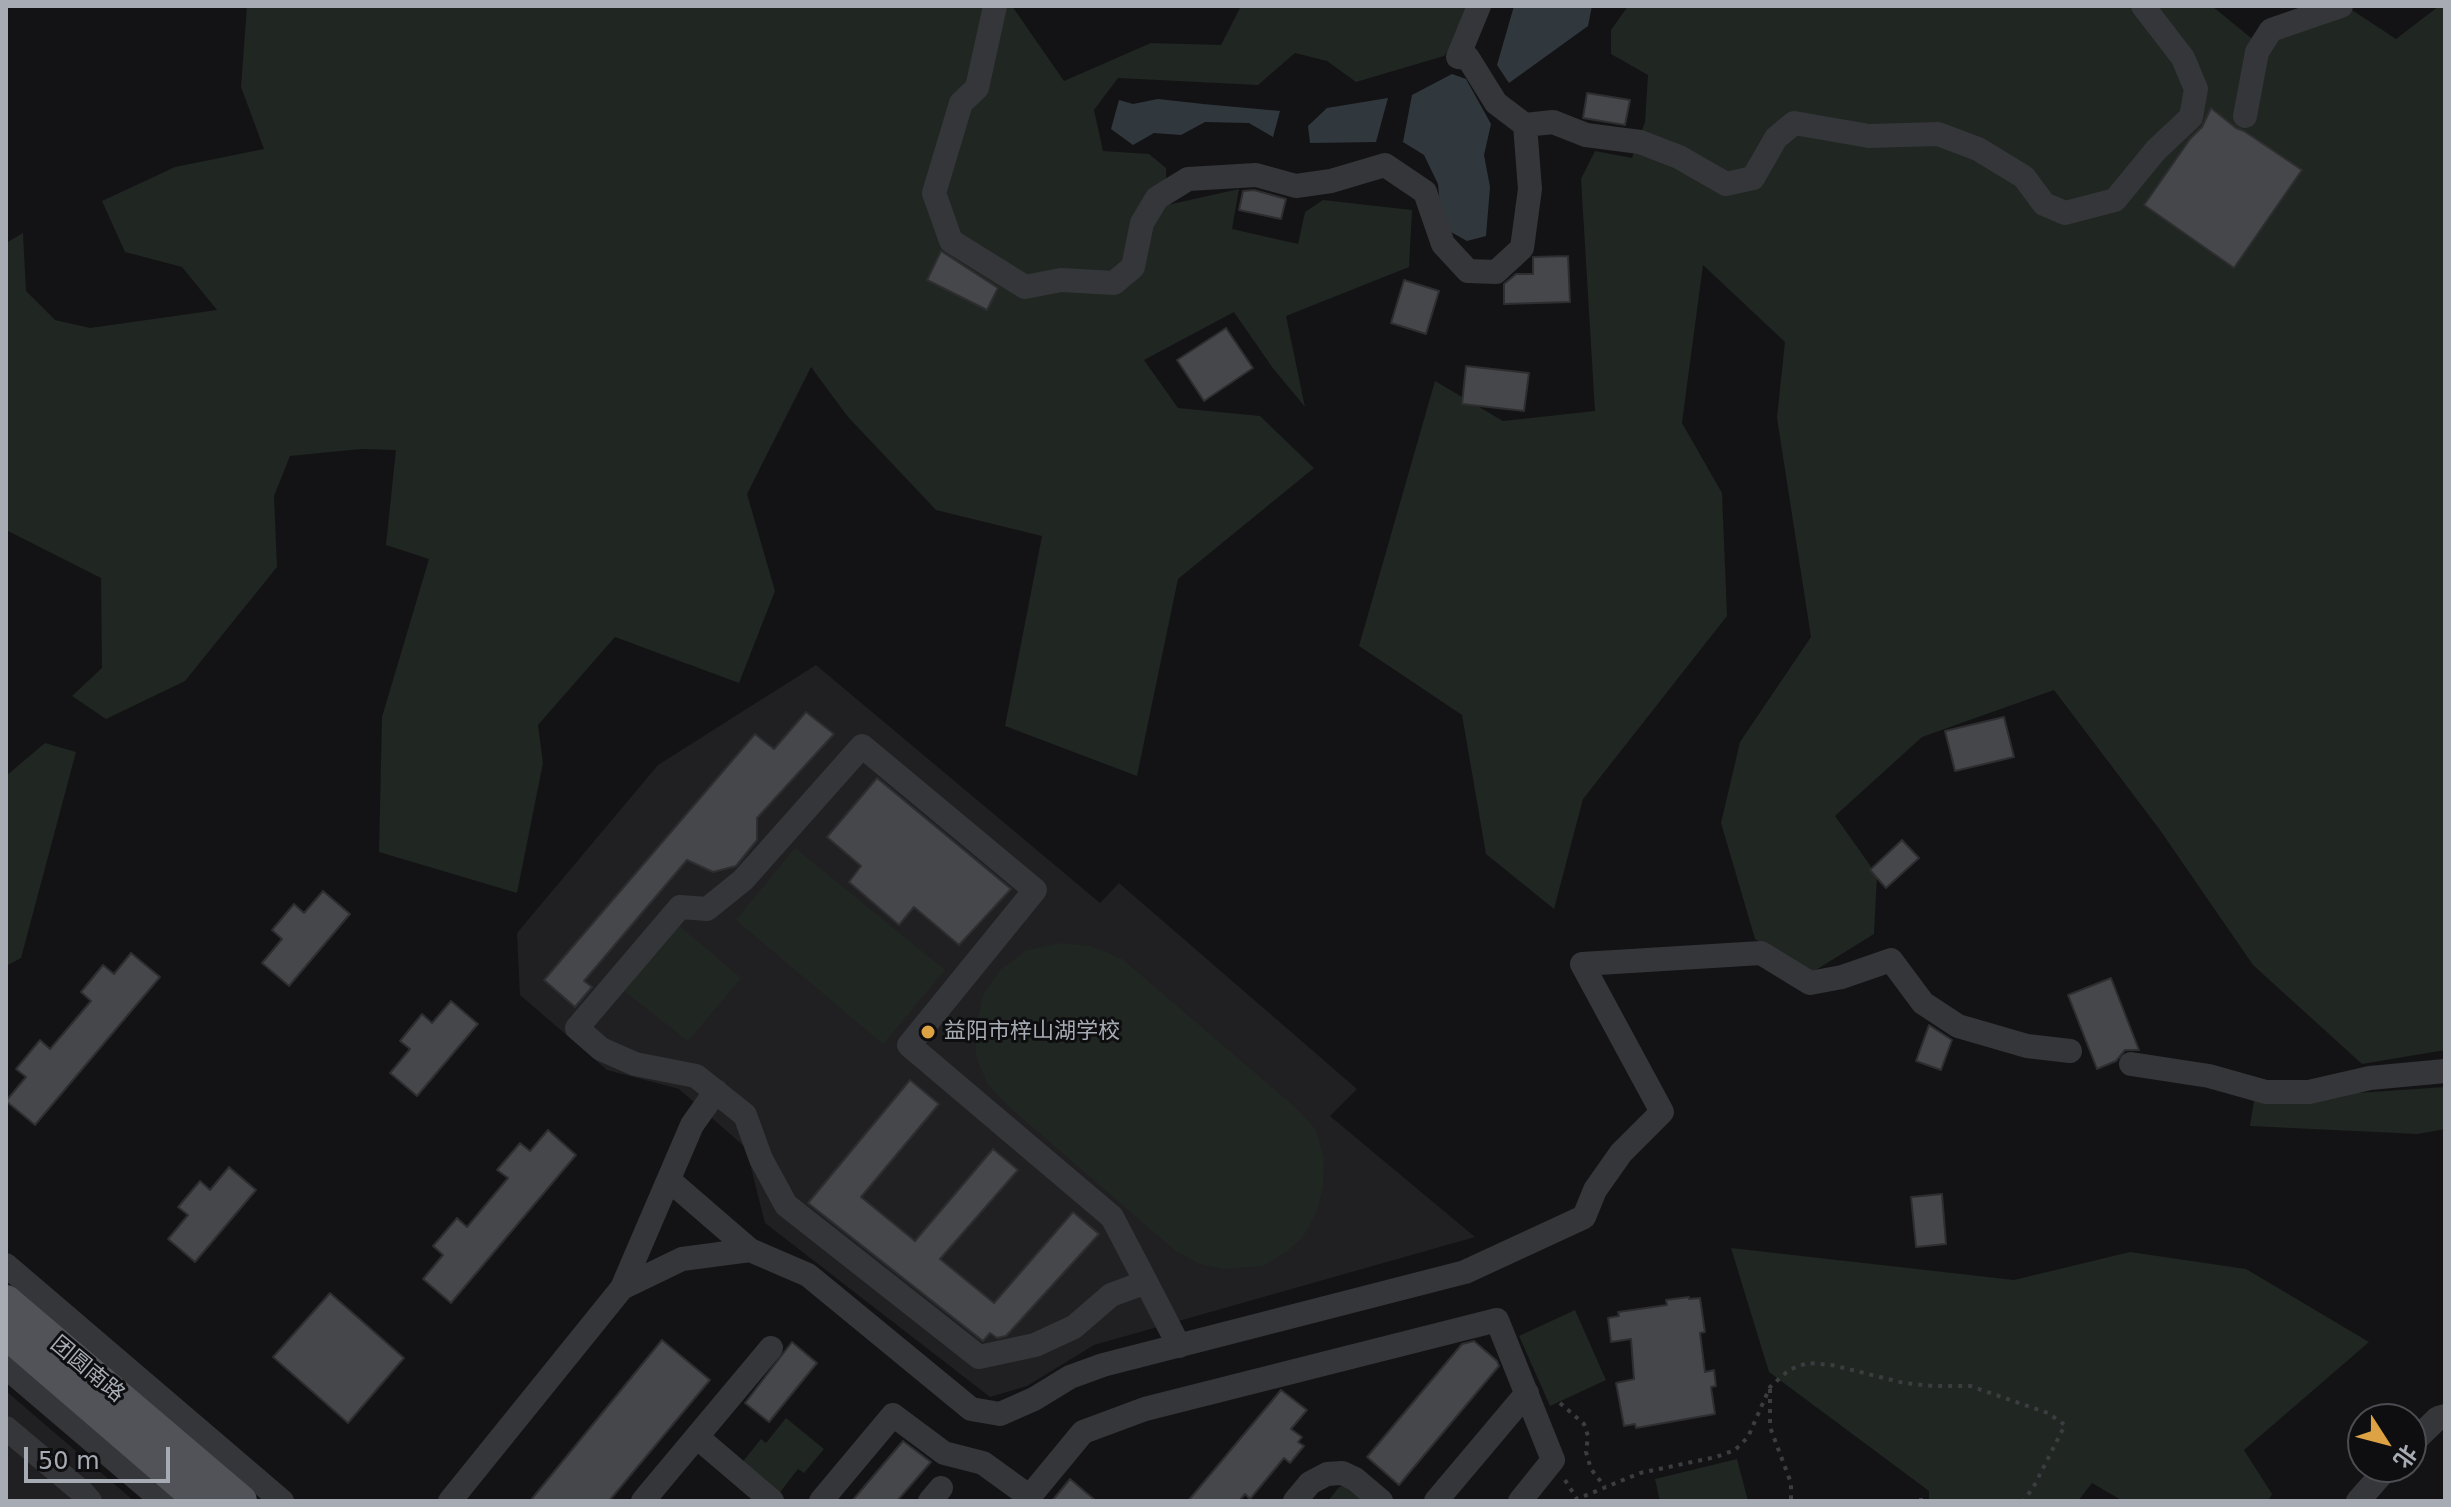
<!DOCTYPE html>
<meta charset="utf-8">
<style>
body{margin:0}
#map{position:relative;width:2451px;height:1507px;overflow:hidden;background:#131315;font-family:"DejaVu Sans","Noto Sans SC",sans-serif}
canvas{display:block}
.frame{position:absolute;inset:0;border:8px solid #a7abb4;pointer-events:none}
.north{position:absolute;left:2347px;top:1403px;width:80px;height:80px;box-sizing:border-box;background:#0e0e10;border:2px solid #4b4d52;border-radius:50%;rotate:126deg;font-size:22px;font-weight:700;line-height:32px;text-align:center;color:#a7abb4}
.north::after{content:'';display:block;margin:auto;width:28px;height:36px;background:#dca244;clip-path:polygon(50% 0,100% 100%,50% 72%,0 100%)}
.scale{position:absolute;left:24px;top:1447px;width:146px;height:36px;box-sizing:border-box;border:4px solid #a7abb4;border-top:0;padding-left:10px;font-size:24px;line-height:28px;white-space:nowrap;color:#a7abb4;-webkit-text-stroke:6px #0e0e10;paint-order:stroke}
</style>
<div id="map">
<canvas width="2451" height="1507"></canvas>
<div class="frame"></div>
<div class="north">北</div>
<div class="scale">50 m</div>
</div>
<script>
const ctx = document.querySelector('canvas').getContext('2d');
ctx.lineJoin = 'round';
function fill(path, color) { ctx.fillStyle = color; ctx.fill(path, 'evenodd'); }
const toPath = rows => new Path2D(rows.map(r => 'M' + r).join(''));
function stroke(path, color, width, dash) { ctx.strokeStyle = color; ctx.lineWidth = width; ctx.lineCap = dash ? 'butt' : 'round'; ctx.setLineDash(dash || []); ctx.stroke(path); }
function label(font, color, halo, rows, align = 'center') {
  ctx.font = font + ' "DejaVu Sans","Noto Sans SC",sans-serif'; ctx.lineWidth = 6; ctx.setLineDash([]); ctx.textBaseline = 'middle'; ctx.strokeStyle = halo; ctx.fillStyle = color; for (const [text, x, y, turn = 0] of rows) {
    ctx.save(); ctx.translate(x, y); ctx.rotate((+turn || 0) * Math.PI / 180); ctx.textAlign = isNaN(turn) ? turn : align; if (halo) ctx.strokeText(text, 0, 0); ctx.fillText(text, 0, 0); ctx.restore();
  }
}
fill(toPath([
 [816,665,1100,903,1119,883,1357,1089,1330,1116,1475,1237,1094,1345,1027,1386,990,1397,765,1223,746,1148,679,1089,607,1070,520,995,517,933,658,765],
 [6,1391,134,1501,6,1501]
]), '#202022');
fill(toPath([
 [247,6,1012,6,1064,81,1151,43,1221,45,1241,6,1484,6,1444,56,1356,82,1327,61,1295,53,1258,85,1118,78,1094,110,1103,151,1149,154,1166,168,1167,205,1239,189,1232,229,1298,244,1305,212,1323,200,1412,210,1409,267,1286,316,1305,407,1272,367,1234,312,1144,360,1178,408,1260,416,1314,468,1178,579,1137,776,1005,726,1042,536,936,510,848,417,811,367,747,494,775,591,739,683,615,637,538,725,543,763,517,893,379,852,382,717,429,559,386,545,396,450,361,449,290,456,274,496,277,567,185,681,106,719,72,696,102,668,101,578,6,530,6,243,23,233,26,291,55,320,90,328,217,310,182,267,125,252,102,201,175,167,264,149,241,87],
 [1628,6,2212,6,2262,47,2346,6,2396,39,2439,6,2445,6,2445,1050,2362,1064,2253,965,2160,830,2054,690,1922,737,1835,816,1877,875,1874,934,1811,973,1755,939,1721,823,1740,742,1811,637,1777,418,1785,342,1703,265,1682,423,1722,493,1727,616,1583,799,1554,909,1486,854,1462,715,1359,646,1435,381,1503,421,1595,411,1581,179,1595,151,1632,158,1645,122,1648,75,1611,54,1611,30],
 [45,743,76,752,21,958,6,966,6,776],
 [795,848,945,970,883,1044,736,920],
 [678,925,741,978,688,1041,624,991],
 [1061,943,1091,946,1122,959,1297,1109,1316,1130,1324,1158,1323,1187,1317,1211,1303,1237,1286,1252,1263,1266,1223,1269,1200,1264,1177,1252,1006,1104,987,1083,976,1056,976,1027,983,995,1000,970,1027,950],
 [2445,1087,2445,1129,2418,1134,2250,1126,2254,1100],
 [1731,1248,2014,1280,2130,1252,2246,1269,2369,1342,2244,1450,2272,1494,2268,1501,2123,1501,2092,1483,2078,1501,1929,1501,1929,1491,1769,1372],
 [1575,1310,1606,1380,1550,1406,1519,1336],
 [786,1418,824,1449,804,1473,798,1469,778,1495,740,1465,761,1439,766,1443],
 [1737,1459,1748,1501,1660,1501,1655,1479],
 [1353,1486,1370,1501,1328,1501,1339,1487]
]), '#202621');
fill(toPath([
 [1514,6,1592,6,1588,26,1509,83,1497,65],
 [1452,74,1466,79,1491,124,1484,155,1490,187,1486,236,1467,241,1442,227,1438,184,1424,155,1403,142,1412,95],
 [1388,98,1376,142,1310,143,1308,126,1327,108],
 [1158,99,1203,104,1280,111,1273,137,1249,123,1205,122,1181,135,1154,133,1133,145,1111,129,1119,100,1133,104]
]), '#30383e');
const building = toPath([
 [1587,93,1630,100,1625,125,1583,118,1587,93],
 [2211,108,2236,128,2244,131,2302,170,2234,268,2144,205,2190,139,2202,127,2211,108],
 [1254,190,1286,199,1281,219,1239,210,1243,191,1254,190],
 [941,251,998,288,987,310,927,280,941,251],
 [1568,256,1570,302,1504,304,1504,284,1516,274,1533,274,1533,257,1568,256],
 [1404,280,1439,291,1426,334,1391,323,1404,280],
 [1226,328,1253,368,1204,401,1177,360,1226,328],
 [1466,366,1529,373,1524,411,1462,404,1466,366],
 [806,712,834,734,757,818,757,840,736,866,713,872,687,860,584,981,592,987,575,1007,544,980,755,734,774,749,806,712],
 [2004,717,2014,757,1955,771,1945,731,2004,717],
 [877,778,1011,889,959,945,914,907,899,925,849,882,861,866,827,837,877,778],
 [1902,840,1919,858,1886,888,1870,870,1902,840],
 [323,891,350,914,289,986,262,963,282,939,272,930,294,904,304,913,323,891],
 [131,953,160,977,35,1125,6,1101,26,1077,16,1069,40,1040,50,1049,91,1001,81,992,103,965,114,974,131,953],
 [2111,978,2139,1050,2125,1050,2116,1061,2097,1069,2068,995,2111,978],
 [451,1001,478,1024,417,1096,390,1073,410,1049,400,1041,422,1014,432,1023,451,1001],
 [1929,1025,1952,1040,1941,1070,1916,1061,1929,1025],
 [910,1080,939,1104,861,1197,915,1241,993,1149,1018,1170,940,1259,994,1303,1073,1212,1099,1234,1006,1336,997,1338,990,1333,983,1341,808,1203,910,1080],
 [548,1130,576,1155,451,1303,423,1279,443,1255,433,1246,457,1218,467,1227,508,1178,497,1170,520,1143,530,1151,548,1130],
 [229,1167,256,1190,195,1262,168,1239,188,1215,178,1207,200,1181,210,1190,229,1167],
 [1942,1194,1946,1244,1916,1247,1911,1197,1942,1194],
 [330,1293,404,1358,348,1423,273,1357,330,1293],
 [1689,1297,1689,1299,1700,1298,1705,1332,1700,1333,1705,1372,1714,1370,1716,1386,1711,1387,1715,1414,1636,1428,1635,1424,1624,1426,1616,1383,1634,1379,1631,1339,1611,1342,1608,1318,1619,1316,1618,1312,1667,1305,1666,1300,1689,1297],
 [662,1340,710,1380,609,1501,530,1501,662,1340],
 [1474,1341,1497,1361,1499,1366,1399,1485,1367,1457,1462,1344,1474,1341],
 [792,1342,817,1363,769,1422,745,1403,792,1342],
 [1281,1390,1307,1410,1291,1429,1302,1437,1298,1442,1304,1446,1290,1463,1284,1458,1250,1499,1245,1494,1239,1501,1188,1501,1281,1390],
 [903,1441,931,1462,897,1501,852,1501,903,1441],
 [1070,1479,1096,1501,1052,1501,1070,1479]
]);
fill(building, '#45474a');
stroke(building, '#2e2e31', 2);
stroke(toPath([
 [1770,1389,1770,1427,1791,1483,1791,1501],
 [1560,1403,1584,1424,1588,1436,1586,1452,1591,1469,1605,1487],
 [1565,1480,1577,1499,1640,1473,1716,1457,1735,1450,1748,1437,1770,1387,1789,1370,1807,1363,1832,1365,1904,1383,1933,1386,1970,1386,2048,1413,2065,1425,2033,1488,2023,1501],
 [1921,1498,1921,1501]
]), '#3b3d40', 4, [4, 6]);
stroke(toPath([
 [995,6,977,88,961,103,934,193,951,241,1025,287,1061,280,1114,283,1133,267,1142,223,1157,198,1188,179,1256,175,1296,186,1331,181,1385,165,1425,192,1443,244,1468,271,1496,272,1522,248,1530,189,1525,125],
 [1479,6,1458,57,1468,58,1496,103,1525,125,1553,122,1586,135,1640,142,1679,157,1726,184,1753,178,1776,138,1794,123,1869,136,1938,134,1978,149,2024,177,2044,204,2065,213,2115,200,2156,150,2191,117,2196,89,2183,58,2143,6],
 [2245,116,2257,52,2271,30,2341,6],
 [2131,1064,2209,1076,2266,1092,2309,1092,2370,1078,2445,1071],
 [669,1180,750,1250],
 [6,1265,282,1501],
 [1146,1282,1111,1295,1074,1327,1035,1345,979,1357,786,1205,761,1159,745,1115,696,1076,635,1064,601,1049,577,1028,680,907,707,909,743,880,862,746,1035,890,909,1045,1112,1217,1146,1282,1179,1346],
 [622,1288,692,1125,716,1091],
 [6,1367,163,1501],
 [6,1428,82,1492,90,1501],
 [697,1437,772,1501],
 [2411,1444,2438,1418,2445,1416],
 [450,1501,622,1288,682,1259,750,1250,808,1275,971,1409,1000,1414,1034,1399,1070,1377,1103,1365,1465,1272,1584,1217,1595,1190,1621,1153,1662,1112,1582,964,1761,953,1810,983,1842,977,1891,960,1923,1003,1958,1026,2027,1046,2070,1051],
 [643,1501,771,1348],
 [821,1501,893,1415,944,1453,983,1463,1030,1497],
 [930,1501,941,1488],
 [1026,1501,1083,1432,1145,1409,1497,1320,1553,1460,1520,1501],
 [1295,1501,1310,1483,1327,1474,1342,1473,1355,1479,1381,1501],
 [1436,1501,1527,1393],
 [2358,1501,2388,1467]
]), '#353639', 24);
stroke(toPath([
 [6,1301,241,1501],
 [6,1333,201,1501]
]), '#515358', 32);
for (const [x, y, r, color] of [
 [928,1032,8,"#dca244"]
]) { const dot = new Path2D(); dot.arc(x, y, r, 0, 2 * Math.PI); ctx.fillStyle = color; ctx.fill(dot); stroke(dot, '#0e0e10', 3); }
label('22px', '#a7abb4', '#0e0e10', [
 ["益阳市梓山湖学校",944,1032]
], 'left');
label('22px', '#a7abb4', '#0e0e10', [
 ["团圆南路",87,1370,40]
]);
</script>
